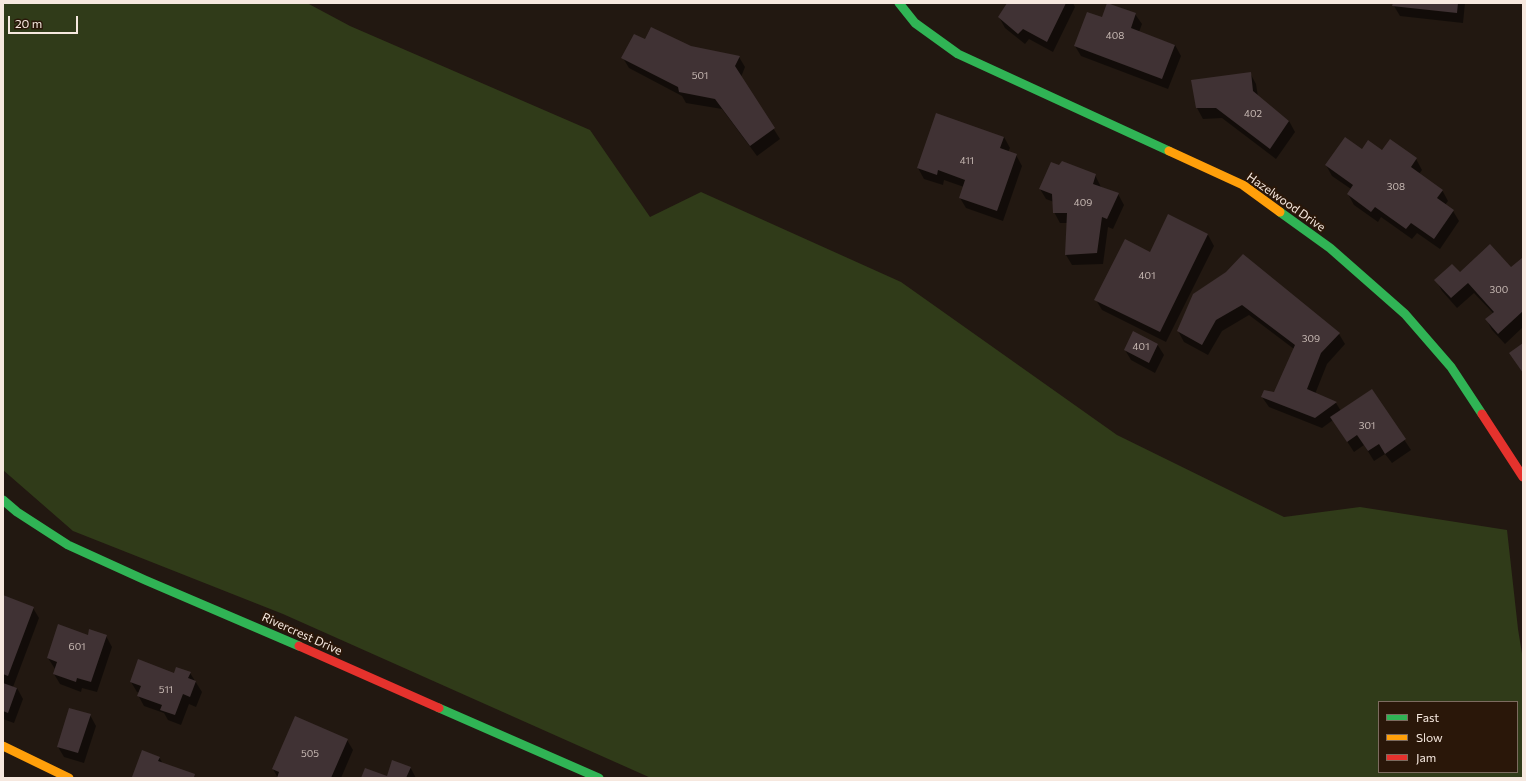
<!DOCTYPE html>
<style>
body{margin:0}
#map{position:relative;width:1526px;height:781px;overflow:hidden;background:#221811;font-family:Commissioner,sans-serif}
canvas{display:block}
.frame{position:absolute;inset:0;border:4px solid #f6e8df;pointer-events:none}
.legend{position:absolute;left:1378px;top:701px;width:140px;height:72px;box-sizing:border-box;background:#2a1709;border:1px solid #7c6b5f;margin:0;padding:5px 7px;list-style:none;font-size:12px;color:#f6e8df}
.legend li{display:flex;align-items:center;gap:8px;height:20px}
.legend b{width:20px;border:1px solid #7c6b5f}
.scale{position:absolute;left:8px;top:16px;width:70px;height:18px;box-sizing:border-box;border:2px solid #f6e8df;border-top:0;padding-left:5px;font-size:12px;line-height:14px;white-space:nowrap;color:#f6e8df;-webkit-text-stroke:3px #2a1709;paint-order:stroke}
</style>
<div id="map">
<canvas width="1526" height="781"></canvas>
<div class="frame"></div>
<ul class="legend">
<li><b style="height:5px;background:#30b455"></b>Fast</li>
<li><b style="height:5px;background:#ff9f0a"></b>Slow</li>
<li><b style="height:5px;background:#e5322d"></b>Jam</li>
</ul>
<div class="scale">20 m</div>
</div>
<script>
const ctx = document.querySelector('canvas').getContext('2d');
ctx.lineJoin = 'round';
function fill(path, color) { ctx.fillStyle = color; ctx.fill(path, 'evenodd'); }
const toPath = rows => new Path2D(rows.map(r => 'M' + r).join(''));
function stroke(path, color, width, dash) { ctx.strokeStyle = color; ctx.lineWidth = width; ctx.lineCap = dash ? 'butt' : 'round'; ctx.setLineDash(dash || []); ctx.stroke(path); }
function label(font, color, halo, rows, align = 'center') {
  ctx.font = font + ' Commissioner,sans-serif'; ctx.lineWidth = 4; ctx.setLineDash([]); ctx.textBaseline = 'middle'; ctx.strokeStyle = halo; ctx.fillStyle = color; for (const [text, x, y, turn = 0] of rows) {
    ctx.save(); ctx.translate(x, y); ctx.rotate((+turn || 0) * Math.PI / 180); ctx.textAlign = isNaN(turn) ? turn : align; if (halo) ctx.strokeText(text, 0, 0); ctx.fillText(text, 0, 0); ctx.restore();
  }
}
fill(toPath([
 [3,3,307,3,350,26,590,130,650,217,701,192,901,282,1117,435,1284,517,1360,507,1507,530,1518,629,1523,660,1523,778,651,778,283,614,73,531,3,470],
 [1379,702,1517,702,1517,772,1379,772]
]), '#303b19');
fill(toPath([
 [1007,3,1073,3,1075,7,1053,52,1029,39,1025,44,1005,28,999,17],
 [1391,3,1465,3,1463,23,1400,16,1394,6,1394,3],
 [1135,14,1142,24,1139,32,1175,45,1181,56,1168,89,1081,56,1075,46,1103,19],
 [691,47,739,57,745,67,741,77,780,139,757,156,722,109,686,103,682,96,629,68,623,58],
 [1250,73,1256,84,1258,97,1289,121,1295,132,1276,159,1222,118,1203,119,1197,108],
 [1004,137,1010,148,1008,152,1016,155,1022,166,1003,221,966,208,960,198,964,187,944,180,943,185,924,179,918,168],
 [1390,140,1416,159,1422,170,1419,174,1442,190,1448,201,1445,205,1453,211,1459,221,1440,249,1417,233,1412,239,1381,217,1378,222,1354,205,1348,194,1351,189,1332,176,1326,165,1362,150,1382,152],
 [1095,175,1101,187,1118,194,1124,205,1113,229,1108,227,1103,264,1072,265,1066,255,1067,223,1060,223,1054,212,1054,202,1046,199,1040,189],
 [1169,216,1208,235,1214,246,1166,342,1102,310,1096,300,1150,253],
 [1523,261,1523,327,1505,344,1492,330,1486,319,1493,313,1474,293,1457,308,1442,291,1436,280,1460,274,1511,269],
 [1226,273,1339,334,1345,344,1327,364,1315,394,1336,403,1341,411,1372,391,1411,450,1392,463,1385,454,1374,461,1364,445,1354,452,1333,420,1322,428,1269,407,1262,397,1274,394,1294,349,1249,315,1222,331,1208,355,1184,342,1178,331],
 [1157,344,1164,355,1155,373,1131,360,1125,350],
 [3,596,33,608,39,618,13,687,17,688,23,699,14,723,3,719],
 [88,636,106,636,112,647,97,692,82,688,81,692,60,684,54,674,55,669,48,658],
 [190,673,202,692,196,707,189,704,181,725,168,720,164,713,144,706,138,695,139,693,137,692,131,682,175,674],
 [90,715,96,726,84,763,64,757,58,747],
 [347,740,353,750,341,778,278,778,273,769],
 [143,751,159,757,163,764,194,775,196,778,133,778],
 [410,767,416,778,362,778,387,777]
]), '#0007');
fill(toPath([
 [1007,3,1066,3,1047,42,1023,29,1018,34,998,17],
 [1107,3,1136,13,1131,28,1175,45,1162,79,1074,46,1087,12,1102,17],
 [1393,3,1458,3,1457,13,1392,6],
 [651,27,691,46,740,56,735,66,775,128,750,146,715,99,679,92,678,87,621,58,634,34,645,39],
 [1251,72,1253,91,1289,121,1270,149,1216,108,1196,108,1191,80],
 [936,113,1004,137,1000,148,1017,154,997,211,959,198,965,180,938,170,937,175,917,168],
 [1345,137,1362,149,1368,140,1382,150,1390,139,1417,158,1411,167,1443,190,1437,198,1454,210,1434,239,1411,223,1406,229,1375,207,1371,212,1347,194,1353,185,1325,165],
 [1062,161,1096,174,1093,184,1119,193,1107,219,1102,217,1097,253,1065,255,1067,213,1053,213,1052,194,1039,189,1051,162,1059,165],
 [1168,214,1208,234,1160,332,1094,300,1125,239,1150,252],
 [1490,244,1511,267,1522,258,1523,259,1523,311,1498,334,1485,319,1494,312,1468,283,1451,298,1434,280,1452,264,1460,272],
 [1243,254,1340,333,1321,353,1307,389,1337,402,1315,418,1261,397,1264,390,1274,392,1295,345,1242,305,1216,320,1202,345,1177,331,1193,294,1226,272],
 [1133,331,1158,344,1149,363,1124,350],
 [1523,343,1523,373,1509,353],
 [1372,389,1406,439,1385,454,1379,444,1368,451,1357,435,1347,442,1330,417],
 [3,595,34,607,8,676,3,674],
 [58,624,88,635,89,629,107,635,91,682,77,678,76,682,53,674,57,662,47,658],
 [138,659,174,673,176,667,191,672,188,678,196,681,190,697,183,694,175,715,160,710,162,705,137,696,141,686,130,682],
 [3,683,17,688,8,713,3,711],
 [69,708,91,714,78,753,57,747],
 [295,716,348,739,331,778,277,778,279,772,272,769],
 [142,750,160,757,158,761,195,774,194,778,132,777],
 [392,760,411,767,406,778,361,778,365,768,387,776]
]), '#403234');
stroke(toPath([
 [899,3,915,23,958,54,1169,151],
 [1280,212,1330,248,1405,314,1451,367,1482,414],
 [3,500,17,512,68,545,145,580,299,646],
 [439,708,599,778]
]), '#30b455', 9);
stroke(toPath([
 [1169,151,1243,185,1280,212],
 [3,746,69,778]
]), '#ff9f0a', 9);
stroke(toPath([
 [1482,414,1523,477],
 [299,646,439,708]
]), '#e5322d', 9);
label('10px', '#c8bab4', null, [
 ["408",1115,36],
 ["501",700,76],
 ["402",1253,114],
 ["411",967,161],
 ["308",1396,187],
 ["409",1083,203],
 ["401",1147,276],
 ["300",1499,290],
 ["309",1311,339],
 ["401",1141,347],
 ["301",1367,426],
 ["601",77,647],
 ["511",166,690],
 ["505",310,754]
]);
label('12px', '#f6e8df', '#2a1709', [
 ["Hazelwood Drive",1286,202,35],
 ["Rivercrest Drive",302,634,24]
]);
</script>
